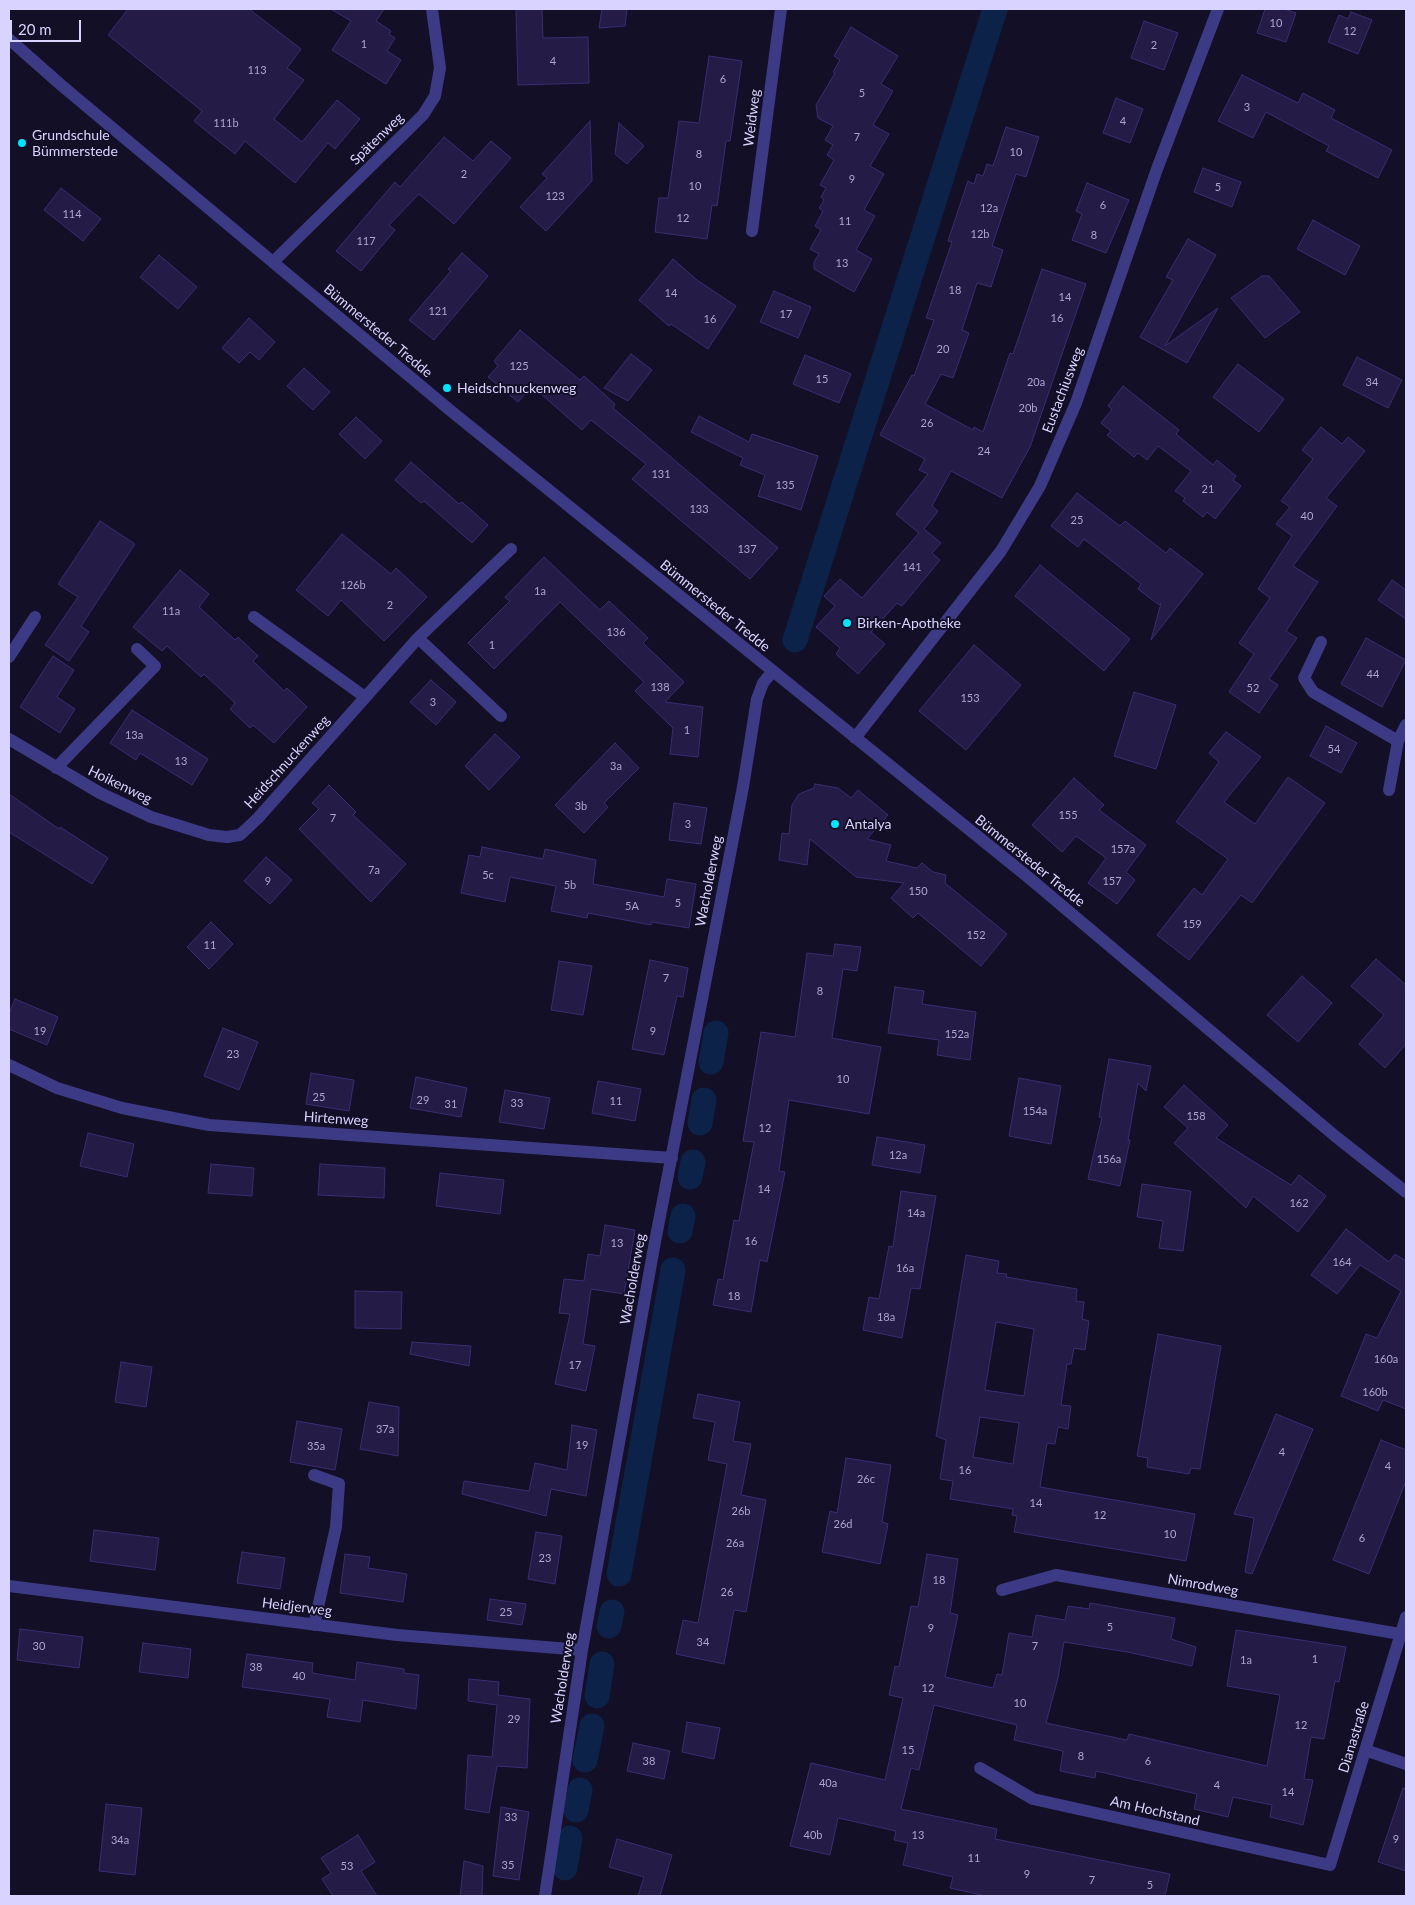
<!DOCTYPE html>
<meta charset="utf-8">
<style>
body{margin:0}
#map{position:relative;width:1415px;height:1905px;overflow:hidden;background:#130f26;font-family:Lato,sans-serif}
canvas{display:block}
.frame{position:absolute;inset:0;border:10px solid #d9d4ff;pointer-events:none}
.scale{position:absolute;left:10px;top:20px;width:71px;height:22px;box-sizing:border-box;border:2px solid #d9d4ff;border-top:0;padding-left:6px;font-size:15px;line-height:18px;white-space:nowrap;color:#d9d4ff;-webkit-text-stroke:4px #130f26;paint-order:stroke}
</style>
<div id="map">
<canvas width="1415" height="1905"></canvas>
<div class="frame"></div>
<div class="scale">20 m</div>
</div>
<script>
const ctx = document.querySelector('canvas').getContext('2d');
ctx.lineJoin = 'round';
const toPath = rows => new Path2D(rows.map(r => 'M' + r).join(''));
function stroke(path, color, width, dash) { ctx.strokeStyle = color; ctx.lineWidth = width; ctx.lineCap = dash ? 'butt' : 'round'; ctx.setLineDash(dash || []); ctx.stroke(path); }
function fill(path, color) { ctx.fillStyle = color; ctx.fill(path, 'evenodd'); }
function label(font, color, halo, rows, align = 'center') {
  ctx.font = font + ' Lato,sans-serif'; ctx.lineWidth = 4; ctx.setLineDash([]); ctx.textBaseline = 'middle'; ctx.strokeStyle = halo; ctx.fillStyle = color; for (const [text, x, y, turn = 0] of rows) {
    ctx.save(); ctx.translate(x, y); ctx.rotate((+turn || 0) * Math.PI / 180); ctx.textAlign = isNaN(turn) ? turn : align; if (halo) ctx.strokeText(text, 0, 0); ctx.fillText(text, 0, 0); ctx.restore();
  }
}
stroke(toPath([
 [795,640,995,9],
 [711,1062,716,1033],
 [700,1123,704,1100],
 [690,1177,693,1162],
 [680,1231,683,1216],
 [619,1574,673,1270],
 [609,1626,612,1612],
 [597,1696,602,1664],
 [585,1760,592,1726],
 [576,1810,580,1790],
 [565,1868,570,1838]
]), '#0c2248', 25);
const building = toPath([
 [128,9,249,9,301,49,287,68,304,80,274,119,302,142,337,100,360,119,335,149,328,143,295,183,245,141,235,154,194,121,202,111,108,35,128,9],
 [331,9,384,9,376,21,391,31,389,34,395,38,387,51,401,60,386,84,332,50,351,21,331,9],
 [516,9,542,9,543,38,588,37,589,83,518,85,516,9],
 [602,9,627,9,625,26,599,28,602,9],
 [1265,9,1284,9,1296,13,1286,42,1257,33,1265,9],
 [1351,12,1372,20,1358,54,1328,42,1339,15,1348,19,1351,12],
 [1144,21,1178,33,1164,70,1131,58,1144,21],
 [851,27,898,56,881,84,893,91,873,125,889,134,870,166,884,174,864,210,875,216,856,250,872,259,854,292,814,269,814,262,819,254,810,249,821,230,815,226,823,211,819,208,824,200,821,197,826,188,820,185,834,160,827,155,833,145,825,140,833,126,818,118,816,105,835,73,833,72,840,60,834,56,851,27],
 [709,56,742,61,730,141,726,141,717,206,712,205,707,239,655,232,659,198,668,198,679,121,699,123,709,56],
 [1242,75,1298,103,1303,93,1335,110,1331,118,1392,150,1378,178,1326,151,1329,146,1266,112,1253,138,1218,121,1242,75],
 [1116,98,1143,109,1130,143,1103,133,1116,98],
 [590,121,592,181,546,231,520,207,547,178,542,174,590,121],
 [619,123,644,146,627,164,615,154,619,123],
 [1006,127,1039,137,1026,177,1016,174,992,246,1003,250,991,287,977,283,962,330,969,333,953,378,941,374,925,404,973,430,974,427,983,432,1010,353,1013,354,1042,269,1086,284,1030,447,1002,498,951,471,932,506,938,511,924,529,941,543,932,553,940,560,902,606,897,603,871,632,885,644,858,674,836,654,840,648,816,627,835,606,824,596,840,579,862,598,919,533,896,514,928,474,919,470,925,459,880,435,912,375,914,376,934,320,926,318,952,242,948,241,968,181,974,184,977,174,983,176,987,164,993,166,1006,127],
 [444,137,473,161,491,141,511,158,454,224,419,194,389,225,395,230,361,271,336,251,395,182,400,187,444,137],
 [1203,168,1241,182,1232,207,1194,192,1203,168],
 [1087,183,1129,200,1106,253,1072,240,1082,214,1076,211,1087,183],
 [61,188,101,219,83,241,44,210,61,188],
 [1313,220,1360,246,1345,275,1297,249,1313,220],
 [1188,239,1216,255,1165,346,1218,308,1187,363,1140,337,1173,280,1166,277,1188,239],
 [462,253,488,276,434,340,409,320,451,271,448,269,462,253],
 [159,255,197,287,178,309,140,277,159,255],
 [673,259,697,280,736,306,708,349,671,324,669,326,639,300,673,259],
 [1262,276,1269,276,1300,312,1265,338,1231,298,1262,276],
 [774,291,811,307,798,338,760,322,774,291],
 [249,318,275,342,259,360,250,352,239,363,222,348,249,318],
 [520,330,580,380,584,376,615,404,613,408,778,548,750,579,632,479,646,464,591,420,582,430,532,386,518,402,488,377,498,366,494,361,520,330],
 [631,354,652,370,628,401,604,388,631,354],
 [805,355,851,374,839,403,793,384,805,355],
 [1357,357,1402,380,1388,408,1343,385,1357,357],
 [1238,364,1284,399,1259,432,1213,397,1238,364],
 [304,368,330,392,313,410,287,386,304,368],
 [1123,386,1179,430,1176,434,1213,465,1217,460,1236,476,1233,480,1241,486,1215,519,1207,512,1203,517,1183,501,1185,498,1175,491,1191,471,1158,446,1147,460,1138,453,1134,457,1107,435,1111,431,1101,423,1112,409,1108,406,1123,386],
 [699,416,749,442,752,434,818,456,801,510,758,496,765,475,740,465,743,458,691,432,699,416],
 [356,417,382,441,365,459,339,434,356,417],
 [1321,427,1342,444,1348,437,1365,451,1326,498,1337,506,1293,566,1318,582,1286,631,1297,638,1269,679,1278,685,1259,713,1229,692,1254,654,1239,643,1270,598,1258,589,1292,536,1276,524,1290,507,1281,501,1313,459,1302,450,1321,427],
 [411,462,459,504,462,502,488,525,472,543,424,501,421,503,395,480,411,462],
 [1077,493,1120,526,1125,521,1166,553,1170,548,1203,574,1151,640,1161,603,1159,605,1138,589,1141,584,1084,539,1078,547,1051,526,1077,493],
 [100,521,135,544,81,626,89,632,69,661,45,645,78,597,58,584,100,521],
 [342,534,391,574,396,568,427,597,384,641,341,600,328,616,296,590,342,534],
 [544,557,600,610,609,601,648,638,643,643,684,682,665,702,703,707,698,757,670,754,673,728,635,691,644,682,560,602,494,669,468,643,510,601,505,597,544,557],
 [1040,565,1130,639,1104,671,1015,596,1040,565],
 [180,570,209,594,199,607,235,640,238,637,258,656,253,661,284,691,287,688,307,707,274,743,253,725,250,728,230,709,235,703,204,674,201,677,167,646,162,651,133,627,180,570],
 [1392,580,1406,590,1406,619,1378,600,1392,580],
 [1366,638,1406,660,1382,707,1341,684,1366,638],
 [974,645,1021,685,966,750,919,711,974,645],
 [53,656,74,670,57,697,75,709,60,733,20,707,53,656],
 [431,680,456,702,436,725,410,702,431,680],
 [1134,692,1176,705,1156,769,1114,756,1134,692],
 [132,710,208,759,192,785,140,753,136,760,110,743,132,710],
 [1326,726,1357,743,1341,773,1310,756,1326,726],
 [1226,732,1261,757,1224,802,1255,824,1288,777,1325,803,1252,903,1241,895,1189,960,1157,935,1194,888,1202,895,1228,859,1176,822,1219,762,1209,753,1226,732],
 [495,734,520,757,489,790,465,766,495,734],
 [615,743,639,768,604,803,608,807,584,833,555,805,615,743],
 [1074,778,1104,805,1099,810,1146,845,1126,872,1135,880,1117,904,1088,883,1106,858,1076,836,1062,852,1032,825,1074,778],
 [815,784,838,788,851,798,858,790,888,815,867,839,891,845,886,861,917,868,922,863,933,872,946,875,945,883,1007,934,981,966,918,913,913,918,891,898,904,883,856,877,810,839,807,865,779,860,782,833,789,834,792,805,799,794,814,788,815,784],
 [329,785,356,812,353,815,406,864,371,902,299,829,319,809,312,803,329,785],
 [9,794,59,829,60,827,108,858,92,884,9,832,9,794],
 [674,803,707,808,701,844,669,840,674,803],
 [482,847,543,859,545,849,596,860,593,884,664,897,667,879,696,884,689,928,652,922,651,925,588,913,587,918,551,911,556,886,510,877,505,902,461,893,469,855,480,857,482,847],
 [266,857,292,880,270,904,244,881,266,857],
 [211,922,233,944,209,969,187,947,211,922],
 [835,944,861,947,857,971,843,969,832,1038,881,1047,869,1114,789,1100,779,1171,785,1172,767,1262,760,1260,751,1312,713,1305,718,1279,723,1280,734,1220,739,1221,754,1142,743,1141,761,1032,795,1037,807,953,833,956,835,944],
 [1376,959,1406,985,1406,1044,1385,1068,1359,1044,1384,1015,1351,986,1376,959],
 [650,960,688,968,683,997,677,996,664,1055,632,1049,650,960],
 [559,961,592,966,583,1015,551,1010,559,961],
 [1302,976,1332,1003,1298,1042,1267,1015,1302,976],
 [895,987,924,991,922,1004,976,1012,970,1060,937,1055,939,1040,888,1033,895,987],
 [15,999,58,1017,47,1045,9,1029,9,1014,15,999],
 [223,1028,258,1042,239,1090,204,1076,223,1028],
 [1109,1059,1151,1066,1146,1091,1138,1083,1128,1140,1130,1140,1120,1186,1088,1179,1102,1117,1099,1117,1109,1059],
 [311,1073,354,1080,349,1111,306,1104,311,1073],
 [416,1077,467,1088,461,1117,410,1108,416,1077],
 [1019,1078,1061,1086,1051,1144,1009,1136,1019,1078],
 [598,1081,641,1089,635,1121,592,1113,598,1081],
 [1184,1085,1228,1125,1216,1138,1291,1185,1299,1175,1326,1196,1298,1232,1253,1196,1246,1208,1174,1143,1188,1128,1164,1107,1184,1085],
 [505,1090,550,1098,544,1129,499,1122,505,1090],
 [88,1133,134,1144,127,1177,80,1166,88,1133],
 [877,1137,925,1145,920,1173,872,1165,877,1137],
 [211,1164,254,1168,252,1196,208,1193,211,1164],
 [320,1164,385,1168,384,1198,318,1195,320,1164],
 [440,1173,504,1180,500,1214,436,1206,440,1173],
 [1142,1184,1191,1191,1183,1251,1159,1248,1163,1221,1137,1217,1142,1184],
 [901,1191,936,1196,920,1289,911,1288,902,1338,863,1330,869,1297,879,1299,889,1246,893,1247,901,1191],
 [605,1225,635,1230,624,1294,591,1289,583,1344,595,1346,586,1391,555,1384,570,1314,559,1313,564,1279,584,1281,588,1254,600,1256,605,1225],
 [1346,1229,1389,1262,1395,1254,1406,1261,1406,1409,1383,1400,1378,1411,1341,1396,1366,1334,1377,1338,1401,1291,1360,1265,1337,1294,1311,1275,1346,1229],
 [966,1255,999,1261,997,1273,1007,1274,1006,1277,1077,1289,1076,1301,1084,1302,1082,1319,1089,1321,1085,1350,1074,1348,1071,1364,1067,1364,1061,1405,1071,1406,1068,1429,1058,1427,1055,1444,1047,1443,1040,1487,1195,1514,1186,1561,1014,1532,1017,1516,1012,1515,1013,1509,950,1499,953,1481,940,1479,946,1440,936,1436,966,1255],
 [996,1322,1034,1329,1024,1396,985,1390,996,1322],
 [980,1417,1019,1423,1013,1464,973,1457,980,1417],
 [355,1291,402,1292,401,1329,355,1328,355,1291],
 [1158,1334,1221,1346,1200,1469,1191,1468,1189,1474,1147,1467,1148,1458,1137,1456,1158,1334],
 [412,1342,471,1346,469,1366,410,1354,412,1342],
 [121,1362,152,1367,146,1407,115,1402,121,1362],
 [698,1394,740,1402,733,1441,751,1444,741,1495,766,1500,746,1612,734,1610,724,1664,676,1654,683,1620,698,1623,727,1464,708,1460,715,1422,693,1418,698,1394],
 [369,1402,399,1407,398,1456,360,1449,369,1402],
 [1276,1414,1313,1429,1252,1574,1245,1572,1254,1518,1234,1514,1276,1414],
 [297,1421,342,1429,335,1470,290,1462,297,1421],
 [572,1425,597,1430,586,1496,551,1489,546,1516,462,1494,464,1481,529,1491,535,1463,567,1470,572,1425],
 [1381,1440,1406,1450,1406,1481,1369,1574,1333,1560,1381,1440],
 [846,1458,891,1465,882,1522,888,1524,880,1564,822,1552,830,1511,837,1513,846,1458],
 [94,1530,159,1538,155,1570,90,1561,94,1530],
 [536,1532,562,1536,555,1584,528,1579,536,1532],
 [242,1552,285,1558,280,1589,237,1583,242,1552],
 [345,1554,370,1557,368,1568,407,1574,403,1602,340,1593,345,1554],
 [927,1554,958,1559,950,1613,958,1615,945,1677,993,1688,997,1674,1002,1675,1009,1633,1032,1637,1036,1615,1065,1620,1068,1606,1089,1609,1090,1603,1175,1618,1171,1639,1196,1647,1192,1666,1127,1652,1064,1642,1058,1678,1046,1723,1127,1740,1129,1734,1267,1766,1280,1695,1227,1686,1236,1630,1346,1647,1339,1682,1335,1681,1324,1739,1311,1737,1304,1779,1313,1780,1303,1825,1270,1817,1272,1805,1233,1797,1228,1817,1194,1809,1197,1794,1096,1771,1095,1778,1060,1771,1063,1751,1014,1740,1017,1725,934,1705,919,1770,911,1768,901,1809,997,1829,995,1839,1170,1874,1165,1896,986,1896,950,1888,953,1877,903,1865,908,1843,894,1840,896,1831,838,1818,830,1855,790,1846,811,1763,885,1780,903,1698,889,1695,895,1666,899,1667,911,1606,918,1607,927,1554],
 [490,1599,526,1604,522,1625,487,1620,490,1599],
 [20,1629,83,1637,79,1668,17,1660,20,1629],
 [143,1643,191,1649,188,1678,139,1672,143,1643],
 [247,1654,313,1663,312,1673,355,1680,357,1662,404,1669,404,1673,419,1675,416,1709,363,1700,360,1722,327,1717,330,1699,242,1687,247,1654],
 [469,1679,499,1682,498,1695,530,1699,527,1768,497,1766,489,1813,465,1809,468,1755,492,1757,497,1705,468,1701,469,1679],
 [687,1722,720,1728,714,1759,682,1752,687,1722],
 [633,1743,670,1751,664,1779,627,1771,633,1743],
 [1403,1788,1406,1789,1406,1871,1378,1862,1403,1788],
 [106,1804,142,1808,135,1875,99,1871,106,1804],
 [501,1807,529,1812,519,1880,493,1876,501,1807],
 [358,1835,375,1862,361,1871,377,1896,333,1896,322,1879,331,1873,321,1858,358,1835],
 [617,1839,672,1855,660,1896,638,1896,644,1877,609,1867,617,1839],
 [464,1861,483,1866,482,1896,460,1896,464,1861]
]);
fill(building, '#241b47');
stroke(building, '#3b2d73', 1);
stroke(toPath([
 [9,39,61,85,451,411,1028,877,1335,1136,1406,1192],
 [752,231,781,9],
 [273,262,423,115,435,96,440,68,432,9],
 [254,617,365,697],
 [418,638,501,716],
 [1321,642,1304,678,1313,692,1398,741],
 [9,657,35,617],
 [855,738,1001,551,1040,486,1076,403,1157,169,1218,9],
 [9,739,100,793,151,817,209,835,227,837,240,835,258,818,418,638,511,549],
 [56,768,155,666,137,649],
 [1389,790,1398,741,1406,725],
 [9,1065,57,1088,122,1108,209,1125,672,1158],
 [9,1586,397,1635,582,1650],
 [1002,1590,1056,1575,1400,1634],
 [314,1625,336,1527,339,1484,314,1475],
 [1365,1750,1406,1764],
 [980,1768,1033,1799,1330,1865,1406,1617],
 [545,1896,582,1650,654,1247,743,787,757,699,763,683,772,672]
]), '#3d3a85', 12);
for (const [x, y, r, color] of [
 [22,143,5,"#00e5ff"],
 [447,388,5,"#00e5ff"],
 [847,623,5,"#00e5ff"],
 [835,824,5,"#00e5ff"]
]) { const dot = new Path2D(); dot.arc(x, y, r, 0, 2 * Math.PI); ctx.fillStyle = color; ctx.fill(dot); stroke(dot, '#130f26', 2); }
label('11px', '#aca6d1', null, [
 ["10",1276,23],
 ["12",1350,31],
 ["1",364,44],
 ["2",1154,45],
 ["4",553,61],
 ["113",257,70],
 ["6",723,79],
 ["5",862,93],
 ["3",1247,107],
 ["4",1123,121],
 ["111b",226,123],
 ["7",857,137],
 ["10",1016,152],
 ["8",699,154],
 ["2",464,174],
 ["9",852,179],
 ["10",695,186],
 ["5",1218,187],
 ["123",555,196],
 ["6",1103,205],
 ["12a",989,208],
 ["114",72,214],
 ["12",683,218],
 ["11",845,221],
 ["12b",980,234],
 ["8",1094,235],
 ["117",366,241],
 ["13",842,263],
 ["18",955,290],
 ["14",671,293],
 ["14",1065,297],
 ["121",438,311],
 ["17",786,314],
 ["16",1057,318],
 ["16",710,319],
 ["20",943,349],
 ["125",519,366],
 ["15",822,379],
 ["20a",1036,382],
 ["34",1372,382],
 ["20b",1028,408],
 ["26",927,423],
 ["24",984,451],
 ["131",661,474],
 ["135",785,485],
 ["21",1208,489],
 ["133",699,509],
 ["40",1307,516],
 ["25",1077,520],
 ["137",747,549],
 ["141",912,567],
 ["126b",353,585],
 ["1a",540,591],
 ["2",390,605],
 ["11a",171,611],
 ["136",616,632],
 ["1",492,645],
 ["44",1373,674],
 ["138",660,687],
 ["52",1253,688],
 ["153",970,698],
 ["3",433,702],
 ["1",687,730],
 ["13a",134,735],
 ["54",1334,749],
 ["13",181,761],
 ["3a",616,766],
 ["3b",581,806],
 ["155",1068,815],
 ["7",333,818],
 ["3",688,824],
 ["157a",1123,849],
 ["7a",374,870],
 ["5c",488,875],
 ["9",268,881],
 ["157",1112,881],
 ["5b",570,885],
 ["150",918,891],
 ["5",678,903],
 ["5A",632,906],
 ["159",1192,924],
 ["152",976,935],
 ["11",210,945],
 ["7",666,978],
 ["8",820,991],
 ["19",40,1031],
 ["9",653,1031],
 ["152a",957,1034],
 ["23",233,1054],
 ["10",843,1079],
 ["25",319,1097],
 ["29",423,1100],
 ["11",616,1101],
 ["33",517,1103],
 ["31",451,1104],
 ["154a",1035,1111],
 ["158",1196,1116],
 ["12",765,1128],
 ["12a",898,1155],
 ["156a",1109,1159],
 ["14",764,1189],
 ["162",1299,1203],
 ["14a",916,1213],
 ["16",751,1241],
 ["13",617,1243],
 ["164",1342,1262],
 ["16a",905,1268],
 ["18",734,1296],
 ["18a",886,1317],
 ["160a",1386,1359],
 ["17",575,1365],
 ["160b",1375,1392],
 ["37a",385,1429],
 ["19",582,1445],
 ["35a",316,1446],
 ["4",1282,1452],
 ["4",1388,1466],
 ["16",965,1470],
 ["26c",866,1479],
 ["14",1036,1503],
 ["26b",741,1511],
 ["12",1100,1515],
 ["26d",843,1524],
 ["10",1170,1534],
 ["6",1362,1538],
 ["26a",735,1543],
 ["23",545,1558],
 ["18",939,1580],
 ["26",727,1592],
 ["25",506,1612],
 ["5",1110,1627],
 ["9",931,1628],
 ["34",703,1642],
 ["30",39,1646],
 ["7",1035,1646],
 ["1",1315,1659],
 ["1a",1246,1660],
 ["38",256,1667],
 ["40",299,1676],
 ["12",928,1688],
 ["10",1020,1703],
 ["29",514,1719],
 ["12",1301,1725],
 ["15",908,1750],
 ["8",1081,1756],
 ["38",649,1761],
 ["6",1148,1761],
 ["40a",828,1783],
 ["4",1217,1785],
 ["14",1288,1792],
 ["33",511,1817],
 ["40b",813,1835],
 ["13",918,1835],
 ["9",1396,1839],
 ["34a",120,1840],
 ["11",974,1858],
 ["35",508,1865],
 ["53",347,1866],
 ["9",1027,1874],
 ["7",1092,1880],
 ["5",1150,1885]
]);
label('14px', '#d9d4ff', '#130f26', [
 ["Weidweg",752,118,-83],
 ["Spätenweg",377,139,-44],
 ["Bümmersteder Tredde",378,331,40],
 ["Eustachiusweg",1063,390,-69],
 ["Bümmersteder Tredde",715,606,39],
 ["Heidschnuckenweg",287,762,-48],
 ["Hoikenweg",120,785,26],
 ["Bümmersteder Tredde",1030,861,39],
 ["Wacholderweg",709,881,-79],
 ["Hirtenweg",336,1119,4],
 ["Wacholderweg",633,1279,-80],
 ["Nimrodweg",1203,1585,10],
 ["Heidjerweg",297,1607,7],
 ["Wacholderweg",563,1678,-81],
 ["Dianastraße",1354,1737,-73],
 ["Am Hochstand",1155,1811,13]
]);
label('14px', '#d9d4ff', '#130f26', [
 ["Grundschule",32,135],
 ["Bümmerstede",32,151],
 ["Heidschnuckenweg",457,388],
 ["Birken-Apotheke",857,623],
 ["Antalya",845,824]
], 'left');
</script>
